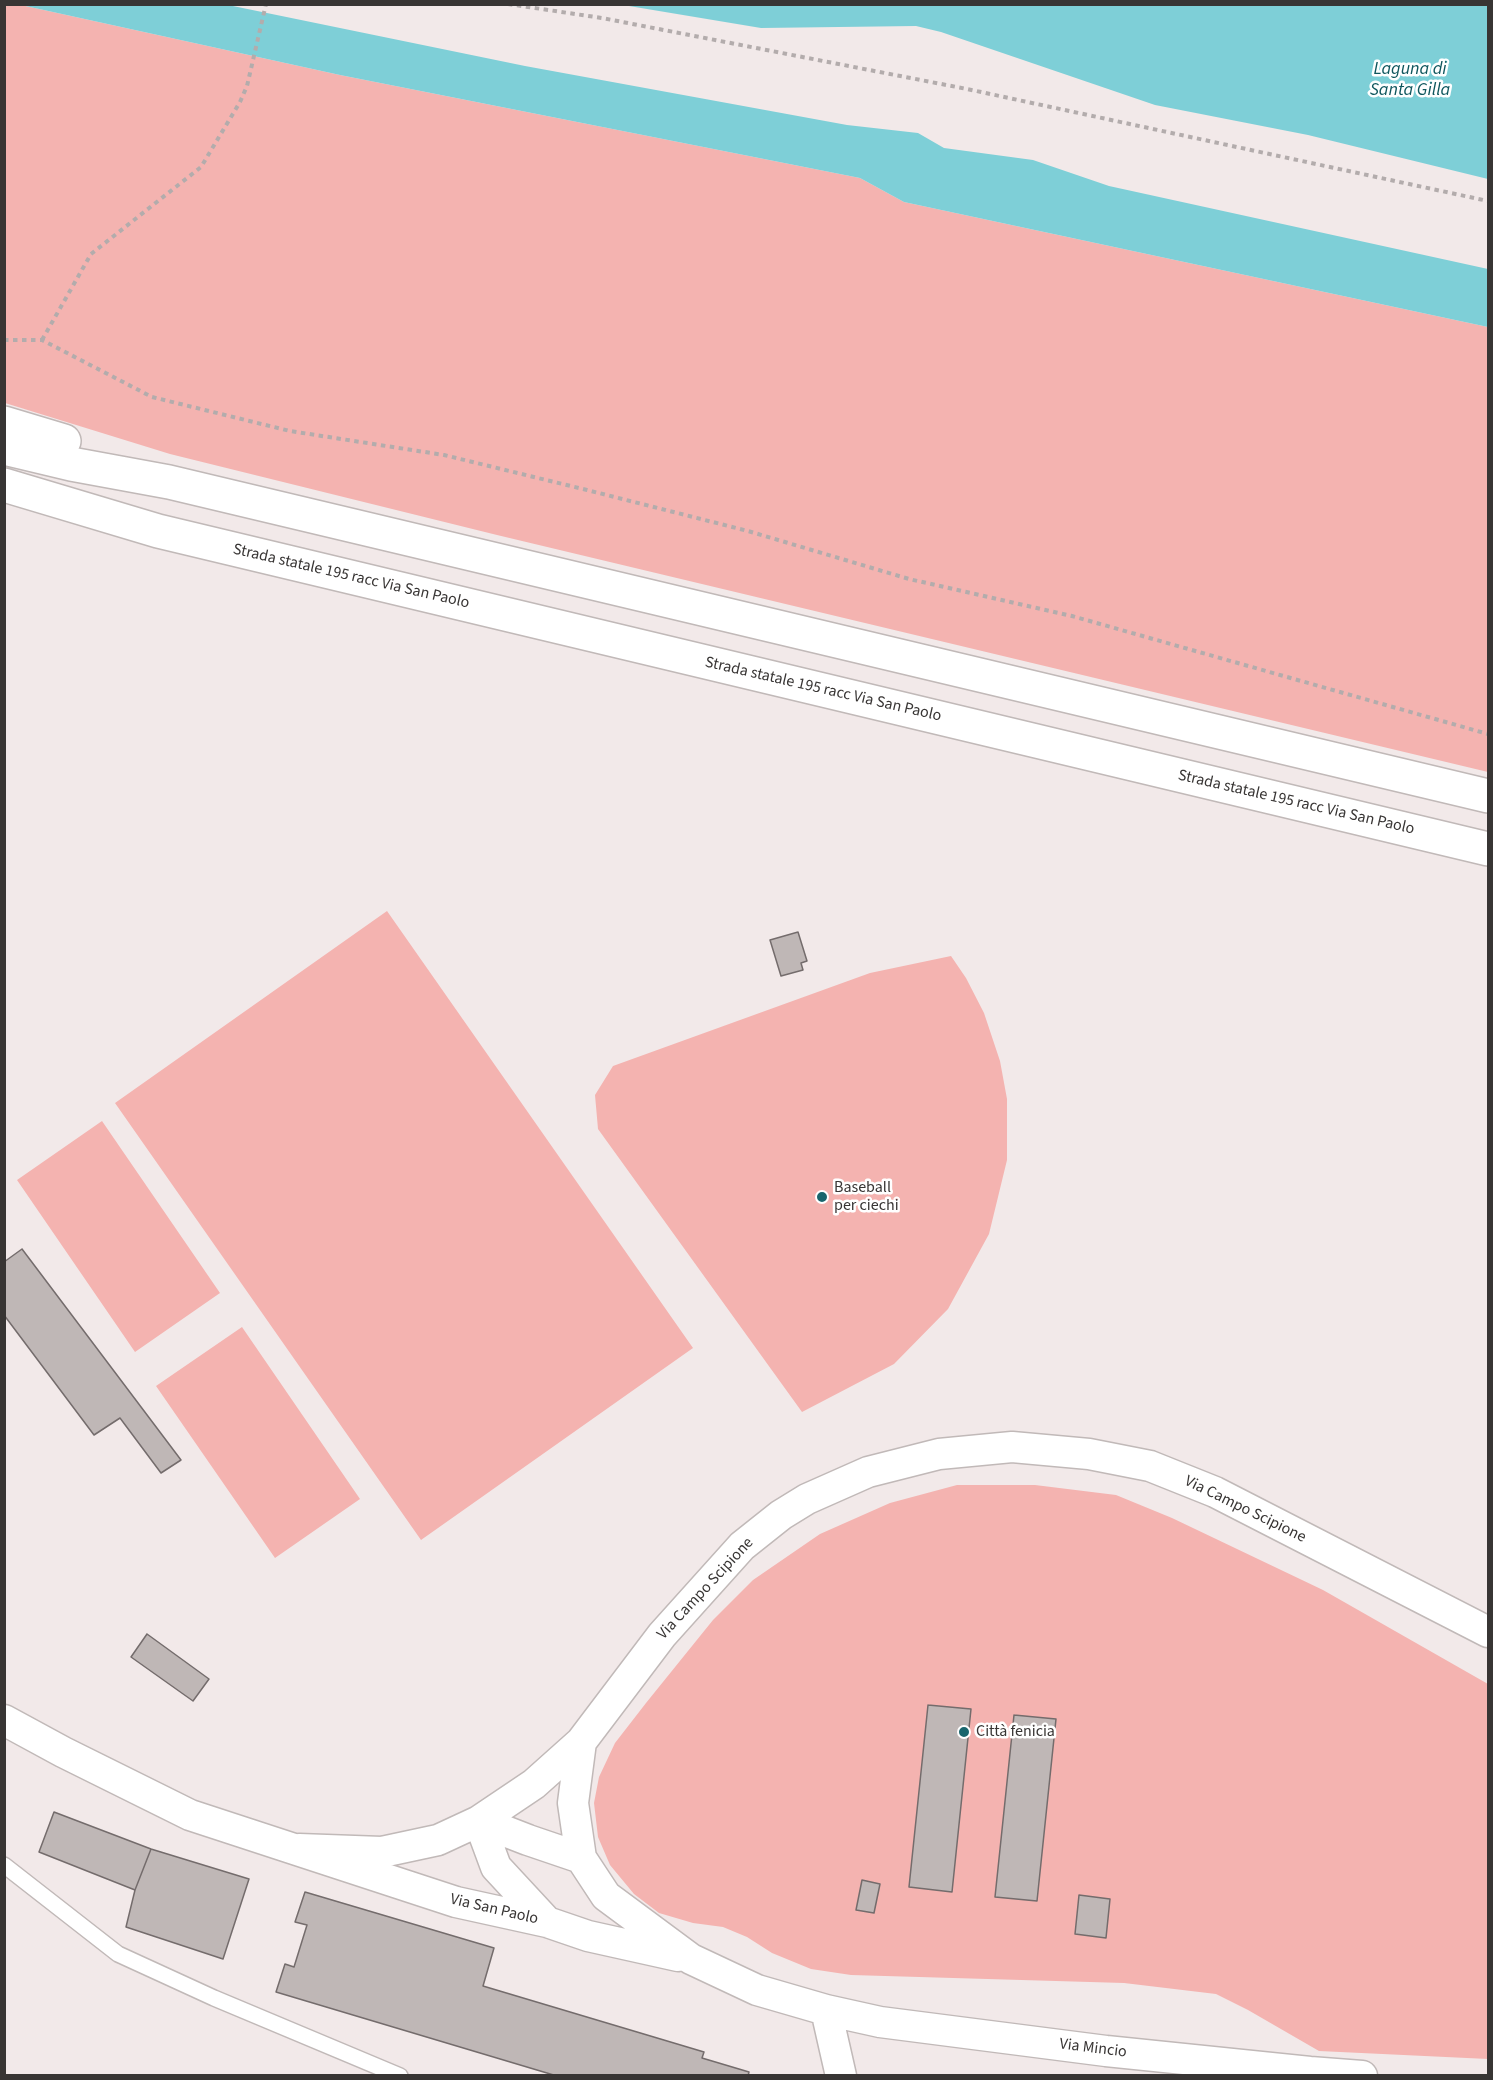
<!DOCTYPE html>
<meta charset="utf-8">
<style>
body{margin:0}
#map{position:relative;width:1493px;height:2080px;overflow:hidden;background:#f2e9e9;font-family:"Source Sans 3",sans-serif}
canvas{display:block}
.frame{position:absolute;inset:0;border:6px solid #383534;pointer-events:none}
</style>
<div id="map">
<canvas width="1493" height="2080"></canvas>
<div class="frame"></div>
</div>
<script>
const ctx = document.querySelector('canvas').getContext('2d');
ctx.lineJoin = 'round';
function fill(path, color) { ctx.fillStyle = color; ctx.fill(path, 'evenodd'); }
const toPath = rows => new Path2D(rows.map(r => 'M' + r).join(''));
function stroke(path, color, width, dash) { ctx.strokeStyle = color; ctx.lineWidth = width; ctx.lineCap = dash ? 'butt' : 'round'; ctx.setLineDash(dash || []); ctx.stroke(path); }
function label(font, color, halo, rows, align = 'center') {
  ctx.font = font + ' "Source Sans 3",sans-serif'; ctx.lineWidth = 5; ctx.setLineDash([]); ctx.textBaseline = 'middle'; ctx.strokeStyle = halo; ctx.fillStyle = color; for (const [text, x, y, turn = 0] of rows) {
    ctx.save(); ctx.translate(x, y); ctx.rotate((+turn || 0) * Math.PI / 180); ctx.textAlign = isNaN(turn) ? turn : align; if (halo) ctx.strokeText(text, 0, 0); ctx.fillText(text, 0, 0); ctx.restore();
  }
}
fill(toPath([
 [4,5,21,5,340,75,860,178,904,202,1488,327,1488,772,497,535,170,454,5,403],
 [387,911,693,1348,421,1540,115,1103],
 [951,956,966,978,984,1013,1000,1061,1007,1099,1007,1160,989,1234,948,1309,894,1364,802,1412,598,1129,595,1095,613,1066,870,973],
 [102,1121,220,1293,135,1352,17,1180],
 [242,1327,360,1499,275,1558,156,1386],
 [957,1485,1035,1485,1116,1495,1172,1518,1323,1590,1488,1684,1488,2059,1319,2051,1248,2010,1216,1994,1124,1983,851,1975,811,1969,772,1953,747,1937,723,1927,693,1923,659,1913,634,1894,610,1865,598,1837,594,1803,599,1777,615,1743,646,1703,713,1620,753,1580,820,1534,890,1503]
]), '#f4b3b0');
fill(toPath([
 [21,5,228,5,525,66,847,125,918,133,944,148,1033,160,1109,186,1488,269,1488,327,904,202,860,178,340,75],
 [623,5,1488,5,1488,179,1308,135,1155,105,941,32,916,26,761,28]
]), '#7ecfd7');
const building = toPath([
 [798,932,807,961,801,963,803,970,781,976,770,940,798,932],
 [22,1249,181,1460,161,1473,120,1418,94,1435,4,1315,4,1262,22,1249],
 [147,1634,209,1679,193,1701,131,1657,147,1634],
 [928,1705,971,1709,952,1892,909,1887,928,1705],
 [1014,1715,1056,1719,1037,1901,995,1897,1014,1715],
 [54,1812,151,1849,135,1890,39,1852,54,1812],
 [151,1849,249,1879,223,1959,126,1927,135,1890,151,1849],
 [862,1880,880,1884,874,1913,856,1910,862,1880],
 [305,1892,494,1948,483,1986,704,2052,702,2058,749,2072,748,2076,557,2076,276,1992,285,1964,294,1967,307,1925,295,1922,305,1892],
 [1079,1895,1110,1899,1106,1938,1075,1934,1079,1895]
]);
fill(building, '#bfb7b6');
stroke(building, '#746c6c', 1.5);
const service = toPath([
 [4,1865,118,1954,214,1998,400,2076]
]);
const minor = toPath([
 [4,1720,63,1752,190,1815,456,1902,547,1922,588,1936,678,1956],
 [581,1742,573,1803,581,1858,606,1896,691,1959,757,1990,826,2010,880,2022,1106,2051,1310,2072,1362,2076],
 [479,1821,496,1867,547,1922],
 [479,1821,528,1840,581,1858],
 [299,1849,382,1852,438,1840,479,1821,534,1784,581,1742,662,1635,742,1546,781,1515,807,1499,868,1472,939,1454,1012,1447,1089,1454,1150,1466,1215,1492,1488,1632],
 [826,2010,841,2076]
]);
const trunk = toPath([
 [4,423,64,441],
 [4,448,71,464,169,482,1488,796],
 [4,485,158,531,1488,849]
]);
stroke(service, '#c1b9b8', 18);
stroke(minor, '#c1b9b8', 33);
stroke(trunk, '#c1b9b8', 36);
stroke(toPath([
 [508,4,602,18,967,89,1488,201],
 [4,340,42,340,152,397,290,431,444,455,587,490,748,531,909,579,1072,616,1488,734],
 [42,340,91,254,201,167,240,102,247,86,266,4]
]), '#b3acac', 4, [4.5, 4.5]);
stroke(service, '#fff', 15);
stroke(minor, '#fff', 30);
stroke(trunk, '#fff', 33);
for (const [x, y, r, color] of [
 [822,1197,6,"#18656d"],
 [964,1732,6,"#18656d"]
]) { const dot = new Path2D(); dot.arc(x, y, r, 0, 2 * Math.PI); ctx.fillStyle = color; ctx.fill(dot); stroke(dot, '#fff', 2); }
label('16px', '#383534', '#fff', [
 ["Strada statale 195 racc Via San Paolo",351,577,13],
 ["Strada statale 195 racc Via San Paolo",823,690,13],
 ["Strada statale 195 racc Via San Paolo",1296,803,13],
 ["Via Campo Scipione",1245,1510,26],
 ["Via Campo Scipione",706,1589,-47],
 ["Via San Paolo",494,1910,13],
 ["Via Mincio",1093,2049,7]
]);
label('16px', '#383534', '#fff', [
 ["Baseball",834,1188],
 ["per ciechi",834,1206],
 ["Città fenicia",976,1732]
], 'left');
label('italic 18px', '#0e565d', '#fff', [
 ["Laguna di",1410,70],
 ["Santa Gilla",1410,91]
]);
</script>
